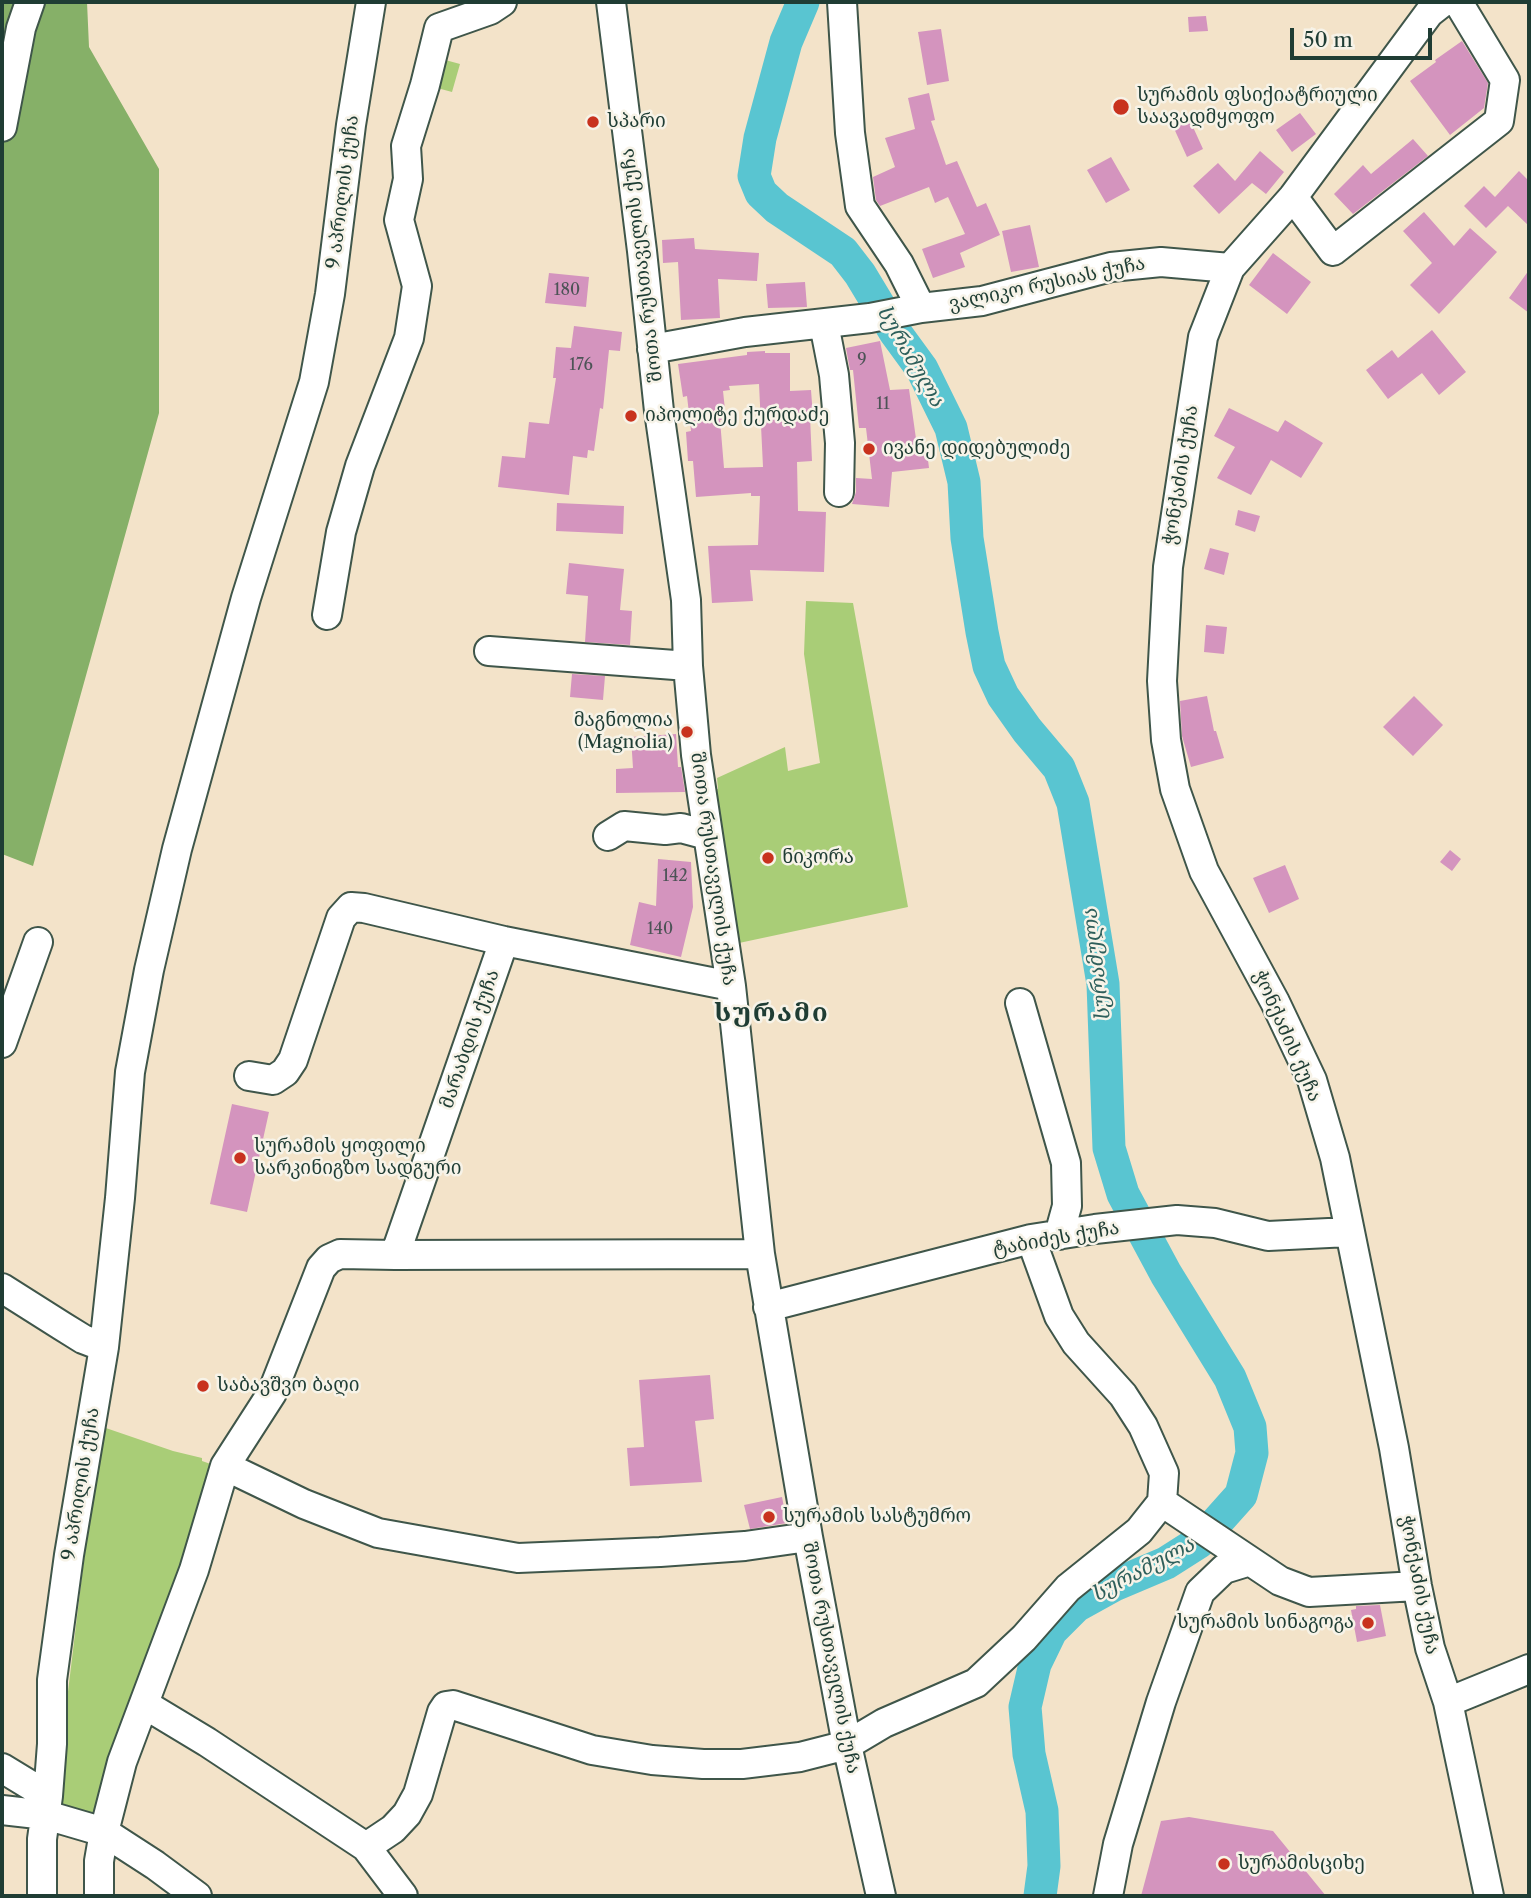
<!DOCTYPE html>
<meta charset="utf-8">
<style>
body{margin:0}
#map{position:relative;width:1531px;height:1898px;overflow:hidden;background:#f3e3c9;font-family:"Libre Caslon Text",serif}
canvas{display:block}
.frame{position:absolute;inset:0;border:4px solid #1f3d34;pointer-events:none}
.scale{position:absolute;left:1290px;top:28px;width:142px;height:32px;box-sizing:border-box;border:4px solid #1f3d34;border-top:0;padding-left:9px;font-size:21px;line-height:24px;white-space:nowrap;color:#1f3d34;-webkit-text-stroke:5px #f7f3e8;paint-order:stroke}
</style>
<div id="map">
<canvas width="1531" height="1898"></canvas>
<div class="frame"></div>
<div class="scale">50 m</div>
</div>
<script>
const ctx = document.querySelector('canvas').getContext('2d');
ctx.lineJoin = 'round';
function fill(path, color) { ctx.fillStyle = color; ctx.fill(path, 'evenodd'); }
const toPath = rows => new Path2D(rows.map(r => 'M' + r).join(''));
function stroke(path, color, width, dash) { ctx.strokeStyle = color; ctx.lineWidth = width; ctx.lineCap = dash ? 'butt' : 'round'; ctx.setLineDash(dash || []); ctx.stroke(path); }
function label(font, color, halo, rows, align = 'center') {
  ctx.font = font + ' "Libre Caslon Text","Noto Serif Georgian",serif'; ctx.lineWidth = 5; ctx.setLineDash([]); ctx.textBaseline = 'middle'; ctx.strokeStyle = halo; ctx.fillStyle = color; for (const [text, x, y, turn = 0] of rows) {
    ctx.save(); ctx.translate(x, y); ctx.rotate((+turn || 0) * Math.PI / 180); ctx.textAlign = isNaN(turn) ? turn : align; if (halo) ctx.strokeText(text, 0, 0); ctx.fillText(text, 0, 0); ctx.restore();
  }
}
fill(toPath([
 [438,58,460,64,452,92,430,86],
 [806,601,853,603,908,907,739,943,725,929,701,793,718,789,717,778,785,747,788,771,820,763,804,654],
 [100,1426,173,1451,202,1458,202,1461,228,1470,100,1814,54,1808]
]), '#a9cd77');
fill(toPath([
 [2,2,87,2,89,47,159,169,159,413,33,866,2,854]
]), '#86b068');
stroke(toPath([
 [803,2,786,42,760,138,754,176,761,193,777,208,843,252,860,274,895,332,922,369,951,428,964,482,967,538,982,632,989,666,1003,696,1027,730,1059,768,1073,803,1103,984,1109,1148,1123,1194,1166,1274,1230,1378,1250,1427,1252,1453,1241,1495,1199,1542,1166,1563,1114,1585,1076,1606,1051,1631,1035,1664,1025,1707,1029,1754,1042,1811,1044,1866,1040,1896]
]), '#59c5d1', 33);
fill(toPath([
 [1206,16,1208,31,1189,32,1188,17],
 [941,29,949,81,927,85,918,32],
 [1462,41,1488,83,1484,108,1450,135,1410,81,1436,62,1435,60],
 [929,93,935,120,931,121,946,165,957,161,977,207,986,203,1000,235,960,253,965,267,933,278,922,249,965,234,948,197,935,203,929,187,880,206,876,200,873,177,895,167,885,138,915,129,908,98],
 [1300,113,1316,134,1292,152,1276,130],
 [1188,116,1203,149,1187,157,1172,124],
 [1413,139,1428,156,1353,214,1334,194,1363,165,1371,174],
 [1260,151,1284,172,1266,194,1252,183,1219,214,1193,186,1218,163,1235,181],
 [1111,157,1130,190,1106,203,1087,170],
 [1519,171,1529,181,1529,226,1508,206,1486,228,1464,206,1484,186,1495,197],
 [1424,212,1454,246,1470,228,1497,252,1439,314,1410,285,1432,263,1403,231],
 [1030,225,1039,267,1011,272,1002,231],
 [694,238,695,249,759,253,757,281,718,279,720,318,681,320,678,262,663,263,662,240],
 [1273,253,1311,282,1287,314,1249,285],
 [1529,270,1529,313,1509,298],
 [549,273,589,277,586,307,545,303],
 [805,282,807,307,768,308,766,284],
 [574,326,622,332,620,351,609,350,603,409,600,408,594,451,588,450,587,458,573,456,569,495,498,487,502,456,525,458,529,422,549,424,556,378,553,378,556,347,571,348],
 [1432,330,1466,372,1439,395,1422,373,1388,399,1366,370,1392,350,1398,358],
 [880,341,890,390,909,389,918,453,927,452,929,468,892,472,889,507,852,504,856,492,856,478,872,479,866,428,859,428,853,370,850,370,846,348],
 [765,351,765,353,790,353,790,391,811,390,813,417,810,417,812,461,797,462,798,511,826,512,824,572,750,570,753,601,712,603,708,546,758,545,760,496,751,496,751,493,696,497,693,461,688,461,686,432,691,431,687,396,683,397,678,364,747,355,747,352],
 [759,384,763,467,724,468,720,420,726,419,723,391,730,390,729,386],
 [1229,408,1278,432,1285,420,1323,443,1301,478,1271,460,1251,495,1217,478,1235,447,1214,436],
 [557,503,624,506,623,534,556,531],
 [1238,510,1260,516,1255,532,1235,525],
 [1210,548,1229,553,1224,575,1204,569],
 [569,563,624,569,620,610,632,611,630,645,585,642,588,596,566,594],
 [1206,625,1227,627,1224,654,1204,652],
 [572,674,605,676,603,700,570,697],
 [1207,696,1214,731,1216,731,1224,758,1191,767,1182,736,1180,701],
 [1414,696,1443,725,1413,756,1383,727],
 [676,734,678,767,681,767,685,792,616,793,616,769,633,768,631,737],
 [1450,850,1461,859,1452,871,1440,862],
 [658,859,691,862,693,907,681,957,630,945,639,902,656,906],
 [1285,865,1299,899,1269,913,1253,878],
 [232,1104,269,1112,247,1212,210,1204],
 [710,1375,714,1419,695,1421,702,1482,630,1486,627,1448,644,1447,639,1380],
 [782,1497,787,1523,750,1529,744,1505],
 [1380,1605,1386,1636,1357,1642,1351,1610,1356,1609,1356,1606],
 [1189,1817,1273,1831,1326,1896,1141,1896,1161,1821]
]), '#d494be');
const minor = toPath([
 [611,2,642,251,659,411,686,600,688,666,696,755,731,986,760,1254,808,1537,847,1745,881,1896],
 [842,2,850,133,860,206,899,264,921,308],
 [1443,2,1429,13,1293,197,1230,268,1203,337,1168,567,1162,681,1166,740,1175,789,1204,871,1275,1002,1312,1080,1335,1158,1394,1448,1417,1586,1430,1648,1448,1702,1489,1896],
 [2,127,21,28,30,2],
 [1293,197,1333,251,1499,121,1505,80,1458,2],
 [824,324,834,375,840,443,839,492],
 [652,349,745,332,870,318,921,308,982,301,1111,267,1161,262,1230,268],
 [327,615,341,532,360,466,409,338,417,286,399,220,408,179,406,146,425,85,439,28,490,10,502,2],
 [489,651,688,666],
 [608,836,624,826,665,830,681,828,707,835],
 [1020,1003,1066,1163,1067,1206,1059,1235],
 [2,1043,38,942],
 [249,1076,273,1080,285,1072,293,1060,341,918,351,907,364,908,504,941,731,986],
 [395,1255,504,941],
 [2,1288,62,1326,83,1339,104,1347],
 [768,1307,1031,1239,1095,1229,1177,1220,1215,1223,1268,1236,1349,1232],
 [225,1466,304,1504,378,1533,518,1558,660,1552,745,1546,808,1537],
 [1162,1502,1280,1581,1309,1592,1417,1586],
 [1448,1702,1529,1669],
 [144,1704,207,1742,366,1847,403,1896],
 [2,1768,48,1796],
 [2,1810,46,1815,104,1832,155,1865,197,1896],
 [366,1847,393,1829,407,1814,418,1794,442,1712,446,1706,453,1705,592,1750,652,1760,703,1764,742,1764,800,1757,847,1745,884,1723,976,1683,1024,1638,1068,1588,1139,1531,1162,1502,1164,1473,1143,1426,1123,1395,1076,1343,1059,1316,1031,1239],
 [42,1896,42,1839,48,1796,52,1744,52,1680,69,1555,104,1347,120,1198,130,1072,149,970,177,849,246,598,314,382,330,294,351,125,371,2],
 [99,1896,99,1861,104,1832,122,1762,194,1570,225,1466,272,1393,321,1268,329,1259,340,1254,395,1255,760,1254],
 [1108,1896,1118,1844,1161,1702,1200,1592,1224,1569,1250,1561]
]);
stroke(minor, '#3f564a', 32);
stroke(minor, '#fff', 28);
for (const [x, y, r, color] of [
 [1121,107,9,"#c8321e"],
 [593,122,7,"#c8321e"],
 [631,416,7,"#c8321e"],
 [869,449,7,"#c8321e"],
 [687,732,7,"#c8321e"],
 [768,858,7,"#c8321e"],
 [240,1158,7,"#c8321e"],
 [203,1386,7,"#c8321e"],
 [769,1517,7,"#c8321e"],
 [1368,1623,7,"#c8321e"],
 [1224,1864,7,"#c8321e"]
]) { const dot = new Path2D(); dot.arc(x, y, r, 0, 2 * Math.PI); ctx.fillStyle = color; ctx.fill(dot); stroke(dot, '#f7f3e8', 2.5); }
label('16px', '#4c5356', null, [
 ["180",567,290],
 ["9",862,360],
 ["176",581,365],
 ["11",883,404],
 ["142",675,876],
 ["140",660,929]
]);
label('19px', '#1f3d34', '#f7f3e8', [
 ["სურამის ფსიქიატრიული",1137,96],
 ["საავადმყოფო",1137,118],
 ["სპარი",607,122],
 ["იპოლიტე ქურდაძე",645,416],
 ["ივანე დიდებულიძე",883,449],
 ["მაგნოლია",673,721,"right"],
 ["(Magnolia)",673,743,"right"],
 ["ნიკორა",782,858],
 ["სურამის ყოფილი",254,1147],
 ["სარკინიგზო სადგური",254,1169],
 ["საბავშვო ბაღი",217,1386],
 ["სურამის სასტუმრო",783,1517],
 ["სურამის სინაგოგა",1354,1623,"right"],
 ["სურამისციხე",1238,1864]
], 'left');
label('19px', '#1f3d34', '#f7f3e8', [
 ["9 აპრილის ქუჩა",343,192,-83],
 ["შოთა რუსთაველის ქუჩა",642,265,-97],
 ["ვალიკო რუსიას ქუჩა",1047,284,-12],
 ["ჭონქაძის ქუჩა",1181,475,-81],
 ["შოთა რუსთაველის ქუჩა",713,869,82],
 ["ჭონქაძის ქუჩა",1287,1036,66],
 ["მარაბდის ქუჩა",470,1039,-71],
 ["ტაბიძეს ქუჩა",1056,1239,-10],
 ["9 აპრილის ქუჩა",81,1484,-81],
 ["ჭონქაძის ქუჩა",1419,1585,79],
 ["შოთა რუსთაველის ქუჩა",831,1658,79]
]);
label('italic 21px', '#2e5f5b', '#f7f3e8', [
 ["სურამულა",910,356,60],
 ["სურამულა",1097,965,-97],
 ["სურამულა",1143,1570,-28]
]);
ctx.letterSpacing = '2px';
label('bold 26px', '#1f3d34', '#f7f3e8', [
 ["სურამი",772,1013]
]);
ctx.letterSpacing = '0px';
</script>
